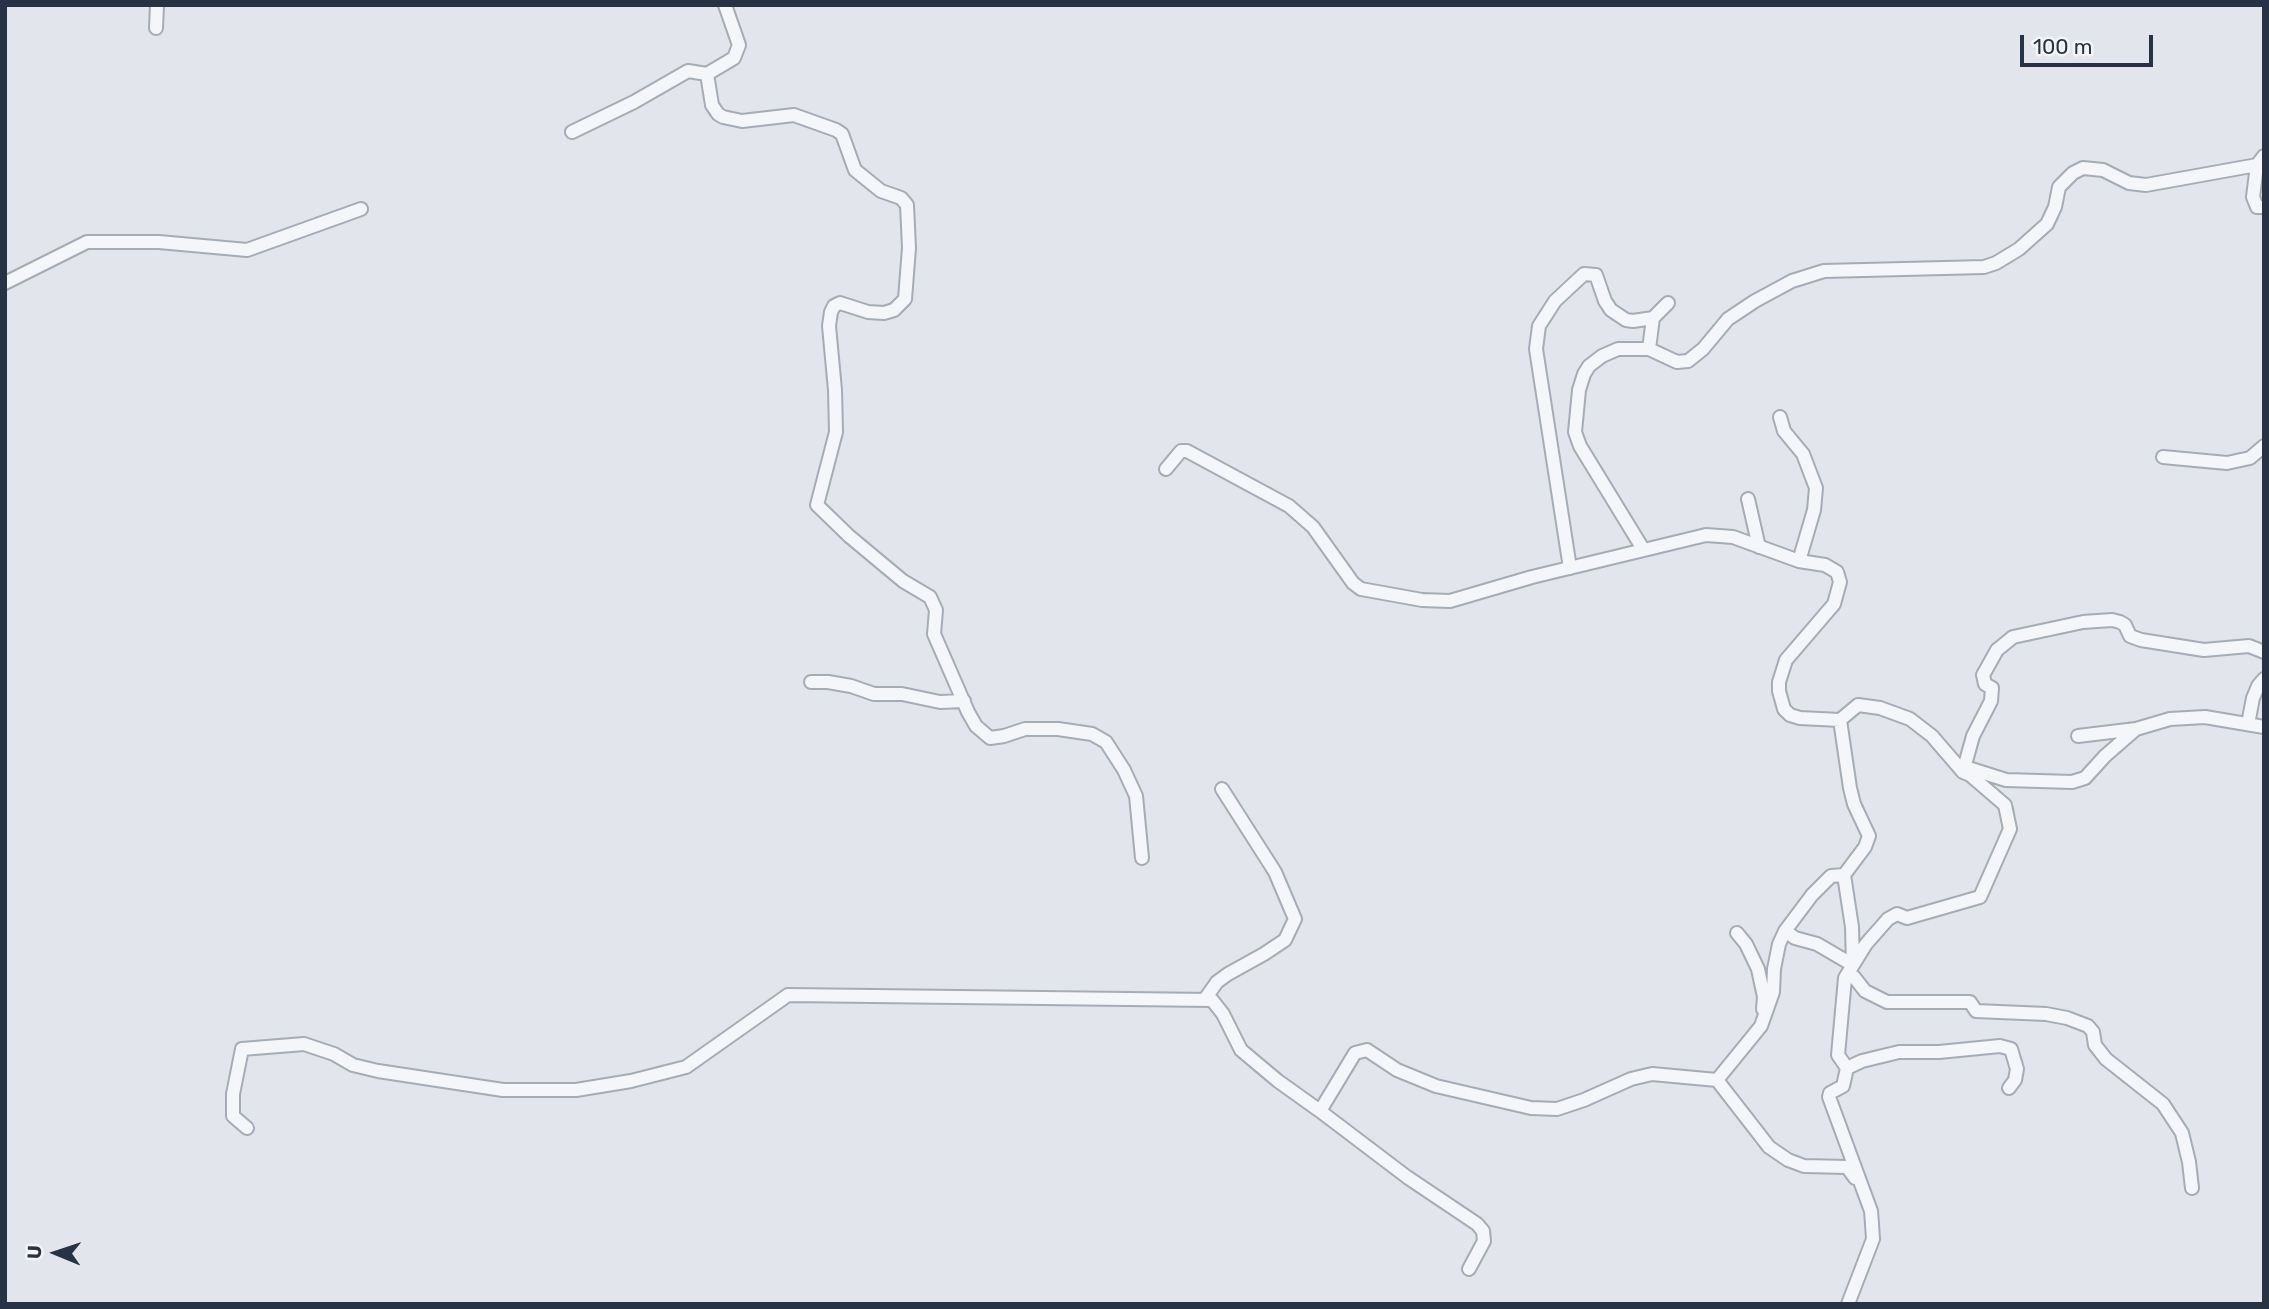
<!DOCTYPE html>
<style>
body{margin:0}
#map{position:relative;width:2269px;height:1309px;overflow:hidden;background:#e2e5eb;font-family:Rubik,sans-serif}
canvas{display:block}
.frame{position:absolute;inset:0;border:7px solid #283245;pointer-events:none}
.north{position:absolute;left:21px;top:1218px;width:70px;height:70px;-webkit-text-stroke:5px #f2f4f8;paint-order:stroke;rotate:272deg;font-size:19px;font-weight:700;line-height:28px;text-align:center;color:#283245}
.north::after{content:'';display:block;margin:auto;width:24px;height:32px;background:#283245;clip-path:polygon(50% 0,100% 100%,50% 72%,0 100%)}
.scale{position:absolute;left:2020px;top:35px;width:133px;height:32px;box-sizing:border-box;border:4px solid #283245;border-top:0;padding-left:9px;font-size:21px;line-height:24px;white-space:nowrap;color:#283245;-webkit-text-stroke:5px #f2f4f8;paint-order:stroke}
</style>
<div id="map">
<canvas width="2269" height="1309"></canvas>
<div class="frame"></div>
<div class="north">U</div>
<div class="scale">100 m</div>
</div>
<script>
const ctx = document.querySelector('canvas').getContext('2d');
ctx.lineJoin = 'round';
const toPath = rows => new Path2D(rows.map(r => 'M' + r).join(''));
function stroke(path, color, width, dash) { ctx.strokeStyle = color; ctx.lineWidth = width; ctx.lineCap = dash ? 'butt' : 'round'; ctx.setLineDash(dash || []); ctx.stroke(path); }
const minor = toPath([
 [156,28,157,5],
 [707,74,734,58,739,45,725,5],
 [572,132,634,102,688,71,707,74,712,105,718,114,723,117,742,121,794,115,836,130,842,134,855,170,881,191,901,198,907,205,909,248,905,299,894,310,884,313,868,312,840,303,834,306,831,312,829,326,835,390,836,432,817,505,849,536,903,581,930,597,936,610,934,634,968,712,976,726,990,738,1004,736,1025,729,1058,729,1092,734,1106,742,1124,770,1136,796,1142,858],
 [2264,156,2257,165,2253,197,2257,207,2264,207],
 [5,283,87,242,159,242,247,250,361,209],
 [1649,349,1653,318],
 [1780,417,1784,431,1803,454,1816,488,1814,510,1799,561],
 [2163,457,2227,463,2250,458,2264,446],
 [1166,469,1181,451,1187,451,1289,506,1313,527,1353,583,1361,589,1422,600,1450,601,1532,577,1706,535,1733,537,1799,561,1825,565,1837,572,1840,582,1834,604,1786,660,1779,682,1779,691,1784,709,1790,715,1800,718,1840,720,1850,788,1854,804,1869,836,1865,847,1844,875,1852,927,1853,965,1845,978,1838,1055,1847,1068,1843,1086,1830,1093,1829,1097,1871,1211,1872,1224,1873,1239,1848,1304],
 [1748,499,1759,547],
 [1643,549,1580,446,1575,432,1579,390,1584,374,1589,366,1602,356,1618,349,1649,349,1677,362,1688,361,1703,349,1728,319,1755,301,1792,281,1824,271,1984,267,1996,263,2019,249,2047,224,2055,207,2059,187,2073,173,2083,168,2103,170,2129,183,2146,185,2257,165],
 [1570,568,1536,349,1539,326,1555,301,1584,274,1596,275,1605,301,1611,310,1626,320,1633,321,1653,318,1668,303],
 [811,682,828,682,851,686,874,694,902,694,940,702,964,701],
 [2248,724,2253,698,2258,686,2264,679],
 [2078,736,2136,729],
 [1965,767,2006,780,2072,782,2085,778,2105,756,2136,729,2170,719,2205,717,2264,727],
 [1963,772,1973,736,1991,701,1992,688,1985,684,1983,675,1997,650,2013,637,2083,622,2112,620,2120,622,2125,625,2130,636,2141,640,2204,650,2249,646,2264,652],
 [1785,931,1795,938,1817,944,1853,965,1866,944,1888,919,1897,914,1907,918,1980,897,2010,829,2005,805,1970,775,1963,772,1932,736,1910,719,1880,708,1858,705,1840,720],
 [1737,933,1746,944,1758,969,1764,997,1763,1009],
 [1845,978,1854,977,1865,991,1887,1002,1970,1002,1976,1011,2046,1014,2067,1018,2088,1026,2093,1032,2095,1045,2106,1059,2163,1104,2182,1133,2189,1162,2192,1188],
 [1205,999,1217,982,1228,974,1264,954,1285,940,1295,919,1275,872,1222,789],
 [1847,1068,1862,1061,1899,1052,1939,1052,2000,1046,2011,1049,2017,1069,2015,1080,2009,1088],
 [1717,1080,1769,1147,1788,1160,1804,1166,1847,1167,1855,1178],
 [1320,1111,1407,1177,1477,1224,1483,1231,1484,1241,1469,1269],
 [247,1128,233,1116,233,1094,242,1049,304,1044,334,1054,353,1065,378,1071,503,1090,576,1090,631,1081,686,1067,788,995,1212,1000,1223,1014,1241,1050,1278,1081,1320,1111,1355,1053,1367,1050,1397,1070,1436,1086,1531,1108,1557,1109,1584,1100,1631,1079,1652,1074,1717,1080,1761,1026,1773,992,1774,969,1779,944,1785,931,1812,895,1831,876,1844,875]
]);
stroke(minor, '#a6acb6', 16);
stroke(minor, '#f5f6f9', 12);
</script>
